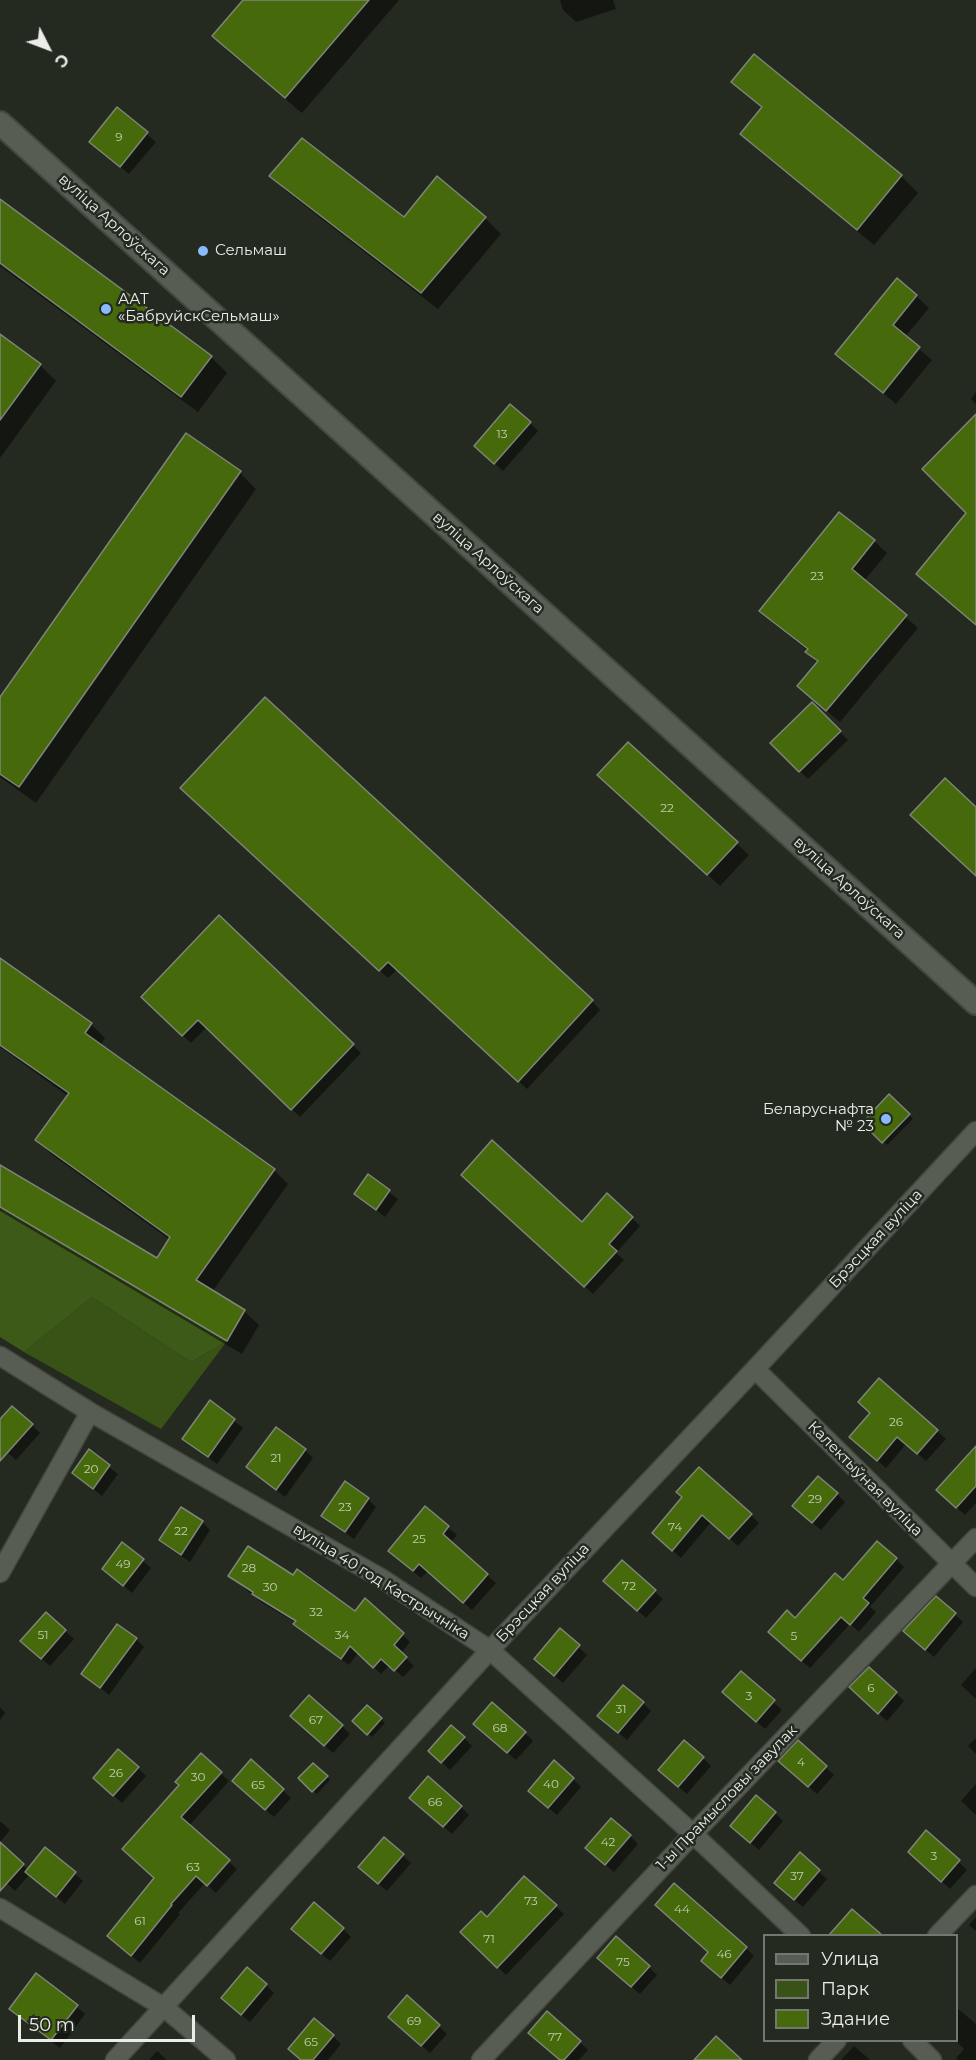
<!DOCTYPE html>
<meta charset="utf-8">
<style>
body{margin:0}
#map{position:relative;width:976px;height:2060px;overflow:hidden;background:#252a21;font-family:Montserrat,sans-serif}
canvas{display:block}
.legend{position:absolute;left:763px;top:1934px;width:195px;height:108px;box-sizing:border-box;background:#252a21;border:2px solid #747871;margin:0;padding:8px 10px;list-style:none;font-size:18px;color:#ebeee8}
.legend li{display:flex;align-items:center;gap:12px;height:30px}
.legend b{width:30px;border:2px solid #747871}
.north{position:absolute;left:18px;top:18px;width:60px;height:60px;-webkit-text-stroke:4px #252a21;paint-order:stroke;rotate:132deg;font-size:16px;font-weight:700;line-height:24px;text-align:center;color:#ebeee8}
.north::after{content:'';display:block;margin:auto;width:21px;height:27px;background:#ebeee8;clip-path:polygon(50% 0,100% 100%,50% 72%,0 100%)}
.scale{position:absolute;left:18px;top:2015px;width:177px;height:27px;box-sizing:border-box;border:3px solid #ebeee8;border-top:0;padding-left:8px;font-size:18px;line-height:21px;white-space:nowrap;color:#ebeee8;-webkit-text-stroke:4px #252a21;paint-order:stroke}
</style>
<div id="map">
<canvas width="976" height="2060"></canvas>
<ul class="legend">
<li><b style="height:8px;background:#575d52"></b>Улица</li>
<li><b style="height:16px;background:#395317"></b>Парк</li>
<li><b style="height:16px;background:#45690b"></b>Здание</li>
</ul>
<div class="north">С</div>
<div class="scale">50 m</div>
</div>
<script>
const ctx = document.querySelector('canvas').getContext('2d');
ctx.lineJoin = 'round';
function fill(path, color) { ctx.fillStyle = color; ctx.fill(path, 'evenodd'); }
const toPath = rows => new Path2D(rows.map(r => 'M' + r).join(''));
function stroke(path, color, width, dash) { ctx.strokeStyle = color; ctx.lineWidth = width; ctx.lineCap = dash ? 'butt' : 'round'; ctx.setLineDash(dash || []); ctx.stroke(path); }
function label(font, color, halo, rows, align = 'center') {
  ctx.font = font + ' Montserrat,sans-serif'; ctx.lineWidth = 5; ctx.setLineDash([]); ctx.textBaseline = 'middle'; ctx.strokeStyle = halo; ctx.fillStyle = color; for (const [text, x, y, turn = 0] of rows) {
    ctx.save(); ctx.translate(x, y); ctx.rotate((+turn || 0) * Math.PI / 180); ctx.textAlign = isNaN(turn) ? turn : align; if (halo) ctx.strokeText(text, 0, 0); ctx.fillText(text, 0, 0); ctx.restore();
  }
}
fill(toPath([
 [92,1297,191,1362,227,1341,161,1429,24,1352]
]), '#395317');
fill(toPath([
 [0,1207,227,1341,191,1362,92,1297,24,1352,0,1337]
]), '#3e5a19');
fill(toPath([
 [245,0,399,0,302,113,230,53,214,36],
 [560,0,613,0,616,9,576,22,563,10],
 [755,56,901,176,918,193,874,245,758,150,742,134,763,109,733,82],
 [117,109,156,142,129,174,99,150],
 [271,176,404,219,437,178,485,218,501,234,438,309,287,192],
 [0,201,211,357,227,373,198,412,0,266],
 [916,296,929,308,905,337,932,360,896,404,837,354],
 [0,336,40,365,56,381,0,458],
 [976,392,976,404,971,399],
 [976,416,976,625,918,574,968,513],
 [530,423,538,431,503,471,484,454],
 [240,473,256,489,36,803,0,777,0,700],
 [839,514,874,541,887,553,864,581,918,628,840,722,811,698,818,663,807,652,808,651,773,623,761,611],
 [812,704,848,740,808,779,772,743],
 [612,788,736,843,749,855,720,886],
 [191,796,592,1001,600,1010,527,1089,398,969,388,978],
 [219,917,361,1053,300,1117,207,1027,191,1043,143,997],
 [0,960,91,1024,105,1038,100,1046,274,1170,288,1184,212,1292,244,1311,259,1325,242,1354,0,1211,0,1167,157,1260,170,1240,51,1154,37,1140,68,1096,0,1047],
 [889,1096,913,1119,887,1145,864,1122],
 [368,1176,398,1199,385,1217,356,1194],
 [471,1183,582,1224,608,1195,640,1226,616,1253,624,1260,593,1294],
 [879,1380,946,1439,926,1461,906,1444,886,1468,859,1445,872,1414],
 [210,1402,243,1428,217,1464,184,1439],
 [0,1422,32,1425,40,1433,16,1460,0,1446],
 [976,1448,976,1503,965,1515,946,1498],
 [305,1450,313,1458,285,1497,248,1467],
 [89,1451,118,1474,102,1496,74,1473],
 [837,1494,845,1502,821,1530,802,1514],
 [684,1498,751,1515,759,1523,738,1546,711,1522,681,1558,662,1541],
 [368,1499,376,1507,354,1539,323,1516],
 [425,1508,457,1535,450,1543,496,1583,472,1610,428,1571,421,1578,398,1559],
 [202,1522,210,1530,190,1562,169,1548,161,1540],
 [123,1544,151,1568,132,1593,104,1569],
 [896,1559,904,1567,870,1607,876,1612,859,1632,850,1624,810,1668,778,1640,795,1620,843,1582],
 [230,1576,355,1613,365,1600,410,1642,401,1653,414,1666,403,1677,390,1665,381,1674,358,1653,349,1665,303,1632,295,1624,296,1623,261,1602],
 [613,1589,654,1591,663,1599,646,1618],
 [936,1598,963,1622,934,1657,913,1639],
 [46,1614,74,1639,50,1666,30,1649],
 [560,1630,587,1655,563,1683,544,1667],
 [136,1639,144,1647,109,1695,83,1674],
 [976,1668,976,1699,961,1685],
 [741,1673,782,1710,765,1729,732,1700],
 [896,1693,904,1701,887,1721,859,1695],
 [643,1703,651,1711,627,1740,608,1724],
 [0,1707,5,1713,0,1720],
 [368,1707,385,1723,372,1737,354,1721],
 [300,1724,342,1726,350,1734,333,1753],
 [483,1732,525,1733,533,1741,516,1760],
 [464,1738,472,1746,450,1770,438,1759],
 [976,1738,976,1754,968,1746],
 [798,1742,834,1775,817,1794,788,1769],
 [703,1758,711,1766,687,1794,668,1778],
 [251,1761,291,1798,274,1817,242,1789],
 [313,1765,330,1780,317,1794,300,1778],
 [138,1768,146,1776,122,1803,103,1786],
 [220,1773,229,1781,189,1826,237,1869,216,1893,205,1883,178,1913,180,1914,140,1963,117,1944,156,1878,181,1785],
 [573,1779,581,1787,557,1815,538,1799],
 [976,1784,976,1815,961,1801],
 [419,1806,461,1807,469,1815,452,1834],
 [775,1813,783,1821,759,1850,740,1834],
 [0,1821,10,1830,0,1842],
 [927,1833,967,1870,950,1889,918,1860],
 [630,1836,638,1844,614,1872,595,1856],
 [384,1839,411,1863,387,1891,368,1875],
 [0,1844,28,1870,45,1849,83,1881,65,1904,29,1875,15,1891,0,1877],
 [800,1855,827,1879,803,1907,784,1891],
 [524,1878,564,1914,506,1975,462,1932,487,1919],
 [852,1912,879,1936,840,1936,835,1931],
 [976,1917,976,1931,969,1925],
 [343,1929,351,1937,330,1961,302,1937],
 [746,1948,754,1956,730,1985,711,1969,710,1952],
 [607,1966,649,1967,657,1975,640,1994],
 [37,1975,85,2014,60,2048,11,2009],
 [266,1985,274,1993,250,2022,231,2006],
 [407,1997,447,2034,430,2053,398,2025],
 [956,2007,976,2024,976,2060,958,2060,956,2058,964,2049,955,2040,956,2040],
 [333,2036,341,2044,328,2060,302,2060],
 [580,2042,588,2050,579,2060,561,2060],
 [854,2046,870,2060,841,2060],
 [157,2051,167,2060,149,2060]
]), '#0007');
const building = toPath([
 [243,0,369,0,285,98,212,36,243,0],
 [754,54,902,175,857,230,740,134,762,107,731,82,754,54],
 [117,107,148,132,120,167,89,142,117,107],
 [302,138,404,217,437,176,486,217,421,293,269,176,302,138],
 [0,199,212,356,181,397,0,263,0,199],
 [897,278,917,295,893,325,920,347,883,393,835,354,897,278],
 [0,334,41,364,0,420,0,334],
 [510,404,531,422,494,464,474,446,510,404],
 [976,414,976,625,916,574,966,513,922,469,976,414],
 [186,433,241,471,19,787,0,774,0,697,186,433],
 [839,512,875,540,852,569,907,615,826,711,797,686,818,661,805,652,808,649,759,611,839,512],
 [265,697,593,1000,518,1082,388,962,379,971,180,788,265,697],
 [812,702,841,731,799,772,770,743,812,702],
 [628,742,738,842,707,875,597,775,628,742],
 [945,778,976,807,976,876,910,815,945,778],
 [219,915,354,1044,291,1110,198,1020,182,1036,141,997,219,915],
 [0,958,92,1023,85,1033,275,1169,196,1280,245,1310,227,1341,0,1207,0,1165,157,1258,170,1237,35,1140,69,1093,0,1045,0,958],
 [889,1094,910,1114,882,1143,862,1123,889,1094],
 [492,1140,582,1222,607,1193,633,1217,609,1244,617,1251,584,1287,461,1175,492,1140],
 [368,1174,390,1190,376,1210,354,1194,368,1174],
 [879,1378,938,1430,917,1454,897,1437,877,1461,849,1437,870,1413,858,1402,879,1378],
 [210,1400,235,1419,208,1457,182,1439,210,1400],
 [12,1406,33,1424,0,1461,0,1419,12,1406],
 [276,1427,306,1449,276,1490,246,1467,276,1427],
 [976,1446,976,1486,956,1508,936,1490,976,1446],
 [89,1449,110,1465,93,1489,72,1473,89,1449],
 [699,1467,752,1514,729,1539,702,1515,672,1551,652,1533,682,1497,676,1492,699,1467],
 [818,1476,838,1493,812,1523,792,1506,818,1476],
 [345,1481,369,1498,345,1532,321,1516,345,1481],
 [425,1506,449,1526,443,1534,488,1574,463,1603,419,1564,413,1571,388,1551,425,1506],
 [181,1507,203,1521,181,1555,159,1540,181,1507],
 [877,1541,897,1558,863,1598,869,1603,850,1625,841,1617,801,1661,768,1632,787,1610,795,1618,835,1573,843,1580,877,1541],
 [122,1542,144,1559,123,1586,102,1569,122,1542],
 [248,1546,293,1575,297,1569,355,1611,365,1598,404,1633,394,1645,407,1657,394,1671,381,1659,373,1668,350,1646,341,1659,293,1624,296,1621,252,1594,253,1592,228,1576,248,1546],
 [622,1560,656,1590,637,1611,603,1581,622,1560],
 [936,1596,956,1613,925,1650,903,1631,936,1596],
 [46,1612,66,1630,41,1659,20,1641,46,1612],
 [117,1624,137,1638,100,1688,81,1674,117,1624],
 [560,1628,580,1645,554,1676,534,1659,560,1628],
 [869,1667,897,1692,878,1714,849,1687,869,1667],
 [741,1671,775,1700,756,1722,722,1692,741,1671],
 [623,1685,644,1702,618,1733,597,1716,623,1685],
 [309,1695,343,1725,324,1746,290,1716,309,1695],
 [492,1702,526,1732,507,1753,473,1724,492,1702],
 [367,1705,382,1718,367,1735,352,1721,367,1705],
 [451,1725,465,1737,441,1763,428,1751,451,1725],
 [684,1740,704,1757,678,1787,658,1770,684,1740],
 [798,1740,827,1766,808,1787,778,1761,798,1740],
 [118,1749,139,1767,113,1796,93,1778,118,1749],
 [201,1753,222,1772,181,1817,230,1860,207,1886,196,1876,171,1904,172,1905,131,1956,107,1936,154,1878,122,1849,179,1785,175,1782,201,1753],
 [251,1759,284,1789,265,1810,232,1781,251,1759],
 [554,1760,574,1778,548,1808,528,1791,554,1760],
 [313,1763,328,1776,312,1792,298,1778,313,1763],
 [428,1776,462,1806,443,1827,409,1798,428,1776],
 [756,1795,776,1812,750,1843,730,1826,756,1795],
 [611,1818,631,1835,605,1865,585,1848,611,1818],
 [926,1830,960,1860,941,1882,908,1852,926,1830],
 [384,1837,404,1854,378,1884,358,1867,384,1837],
 [0,1842,24,1864,0,1891,0,1842],
 [45,1847,76,1872,56,1897,25,1872,45,1847],
 [800,1852,820,1870,794,1900,774,1883,800,1852],
 [524,1876,557,1905,497,1968,460,1932,481,1911,487,1917,524,1876],
 [674,1883,747,1947,721,1978,701,1961,708,1952,655,1905,674,1883],
 [314,1902,344,1928,321,1954,291,1929,314,1902],
 [852,1909,882,1935,829,1935,852,1909],
 [616,1936,650,1966,631,1987,597,1958,616,1936],
 [247,1967,267,1984,241,2015,221,1998,247,1967],
 [36,1973,78,2005,51,2040,9,2009,36,1973],
 [407,1995,440,2025,421,2046,388,2017,407,1995],
 [547,2011,581,2041,564,2060,560,2060,528,2033,547,2011],
 [314,2018,334,2035,313,2060,301,2060,288,2049,314,2018],
 [716,2036,742,2060,694,2060,716,2036]
]);
fill(building, '#45690b');
stroke(building, '#7f857a', 1.5);
const minor = toPath([
 [0,1356,90,1412,381,1578,490,1650,693,1834,801,1936],
 [755,1369,976,1587],
 [0,1573,90,1412],
 [0,1908,165,2008,226,2060],
 [937,1936,976,1895],
 [912,2040,932,2060],
 [115,2060,490,1650,755,1369,976,1131],
 [481,2060,693,1834,976,1538],
 [818,2060,837,2040]
]);
const tertiary = toPath([
 [0,123,976,1003]
]);
stroke(minor, '#43483f', 21);
stroke(tertiary, '#43483f', 26);
stroke(minor, '#575d52', 18);
stroke(tertiary, '#575d52', 22);
for (const [x, y, r, color] of [
 [203,251,6,"#89bafc"],
 [106,309,6,"#89bafc"],
 [886,1119,6,"#89bafc"]
]) { const dot = new Path2D(); dot.arc(x, y, r, 0, 2 * Math.PI); ctx.fillStyle = color; ctx.fill(dot); stroke(dot, '#252a21', 2); }
label('12px', '#c2cdb1', null, [
 ["9",119,137],
 ["13",502,434],
 ["23",817,576],
 ["22",667,808],
 ["26",896,1422],
 ["21",276,1458],
 ["20",91,1469],
 ["29",815,1499],
 ["23",345,1507],
 ["74",675,1527],
 ["22",181,1531],
 ["25",419,1539],
 ["49",123,1564],
 ["28",249,1568],
 ["72",629,1586],
 ["30",270,1587],
 ["32",316,1612],
 ["51",43,1635],
 ["34",342,1635],
 ["5",794,1636],
 ["6",871,1688],
 ["3",749,1696],
 ["31",621,1709],
 ["67",316,1720],
 ["68",500,1728],
 ["4",801,1762],
 ["26",116,1773],
 ["30",198,1777],
 ["40",551,1784],
 ["65",258,1785],
 ["66",435,1802],
 ["42",608,1842],
 ["3",934,1856],
 ["63",193,1867],
 ["37",797,1876],
 ["73",531,1901],
 ["44",682,1909],
 ["61",140,1921],
 ["71",489,1939],
 ["46",724,1954],
 ["75",623,1962],
 ["69",414,2021],
 ["77",555,2037],
 ["65",311,2042]
]);
label('15px', '#ebeee8', '#252a21', [
 ["вуліца Арлоўскага",114,225,42],
 ["вуліца Арлоўскага",488,563,42],
 ["вуліца Арлоўскага",849,888,42],
 ["Брэсцкая вуліца",876,1239,-47],
 ["Калектыўная вуліца",865,1479,45],
 ["вуліца 40 год Кастрычніка",381,1582,32],
 ["Брэсцкая вуліца",543,1593,-47],
 ["1-ы Прамысловы завулак",727,1798,-46]
]);
label('15px', '#ebeee8', '#252a21', [
 ["Сельмаш",215,251],
 ["ААТ",118,300],
 ["«БабруйскСельмаш»",118,317],
 ["Беларуснафта",874,1110,"right"],
 ["№ 23",874,1127,"right"]
], 'left');
</script>
